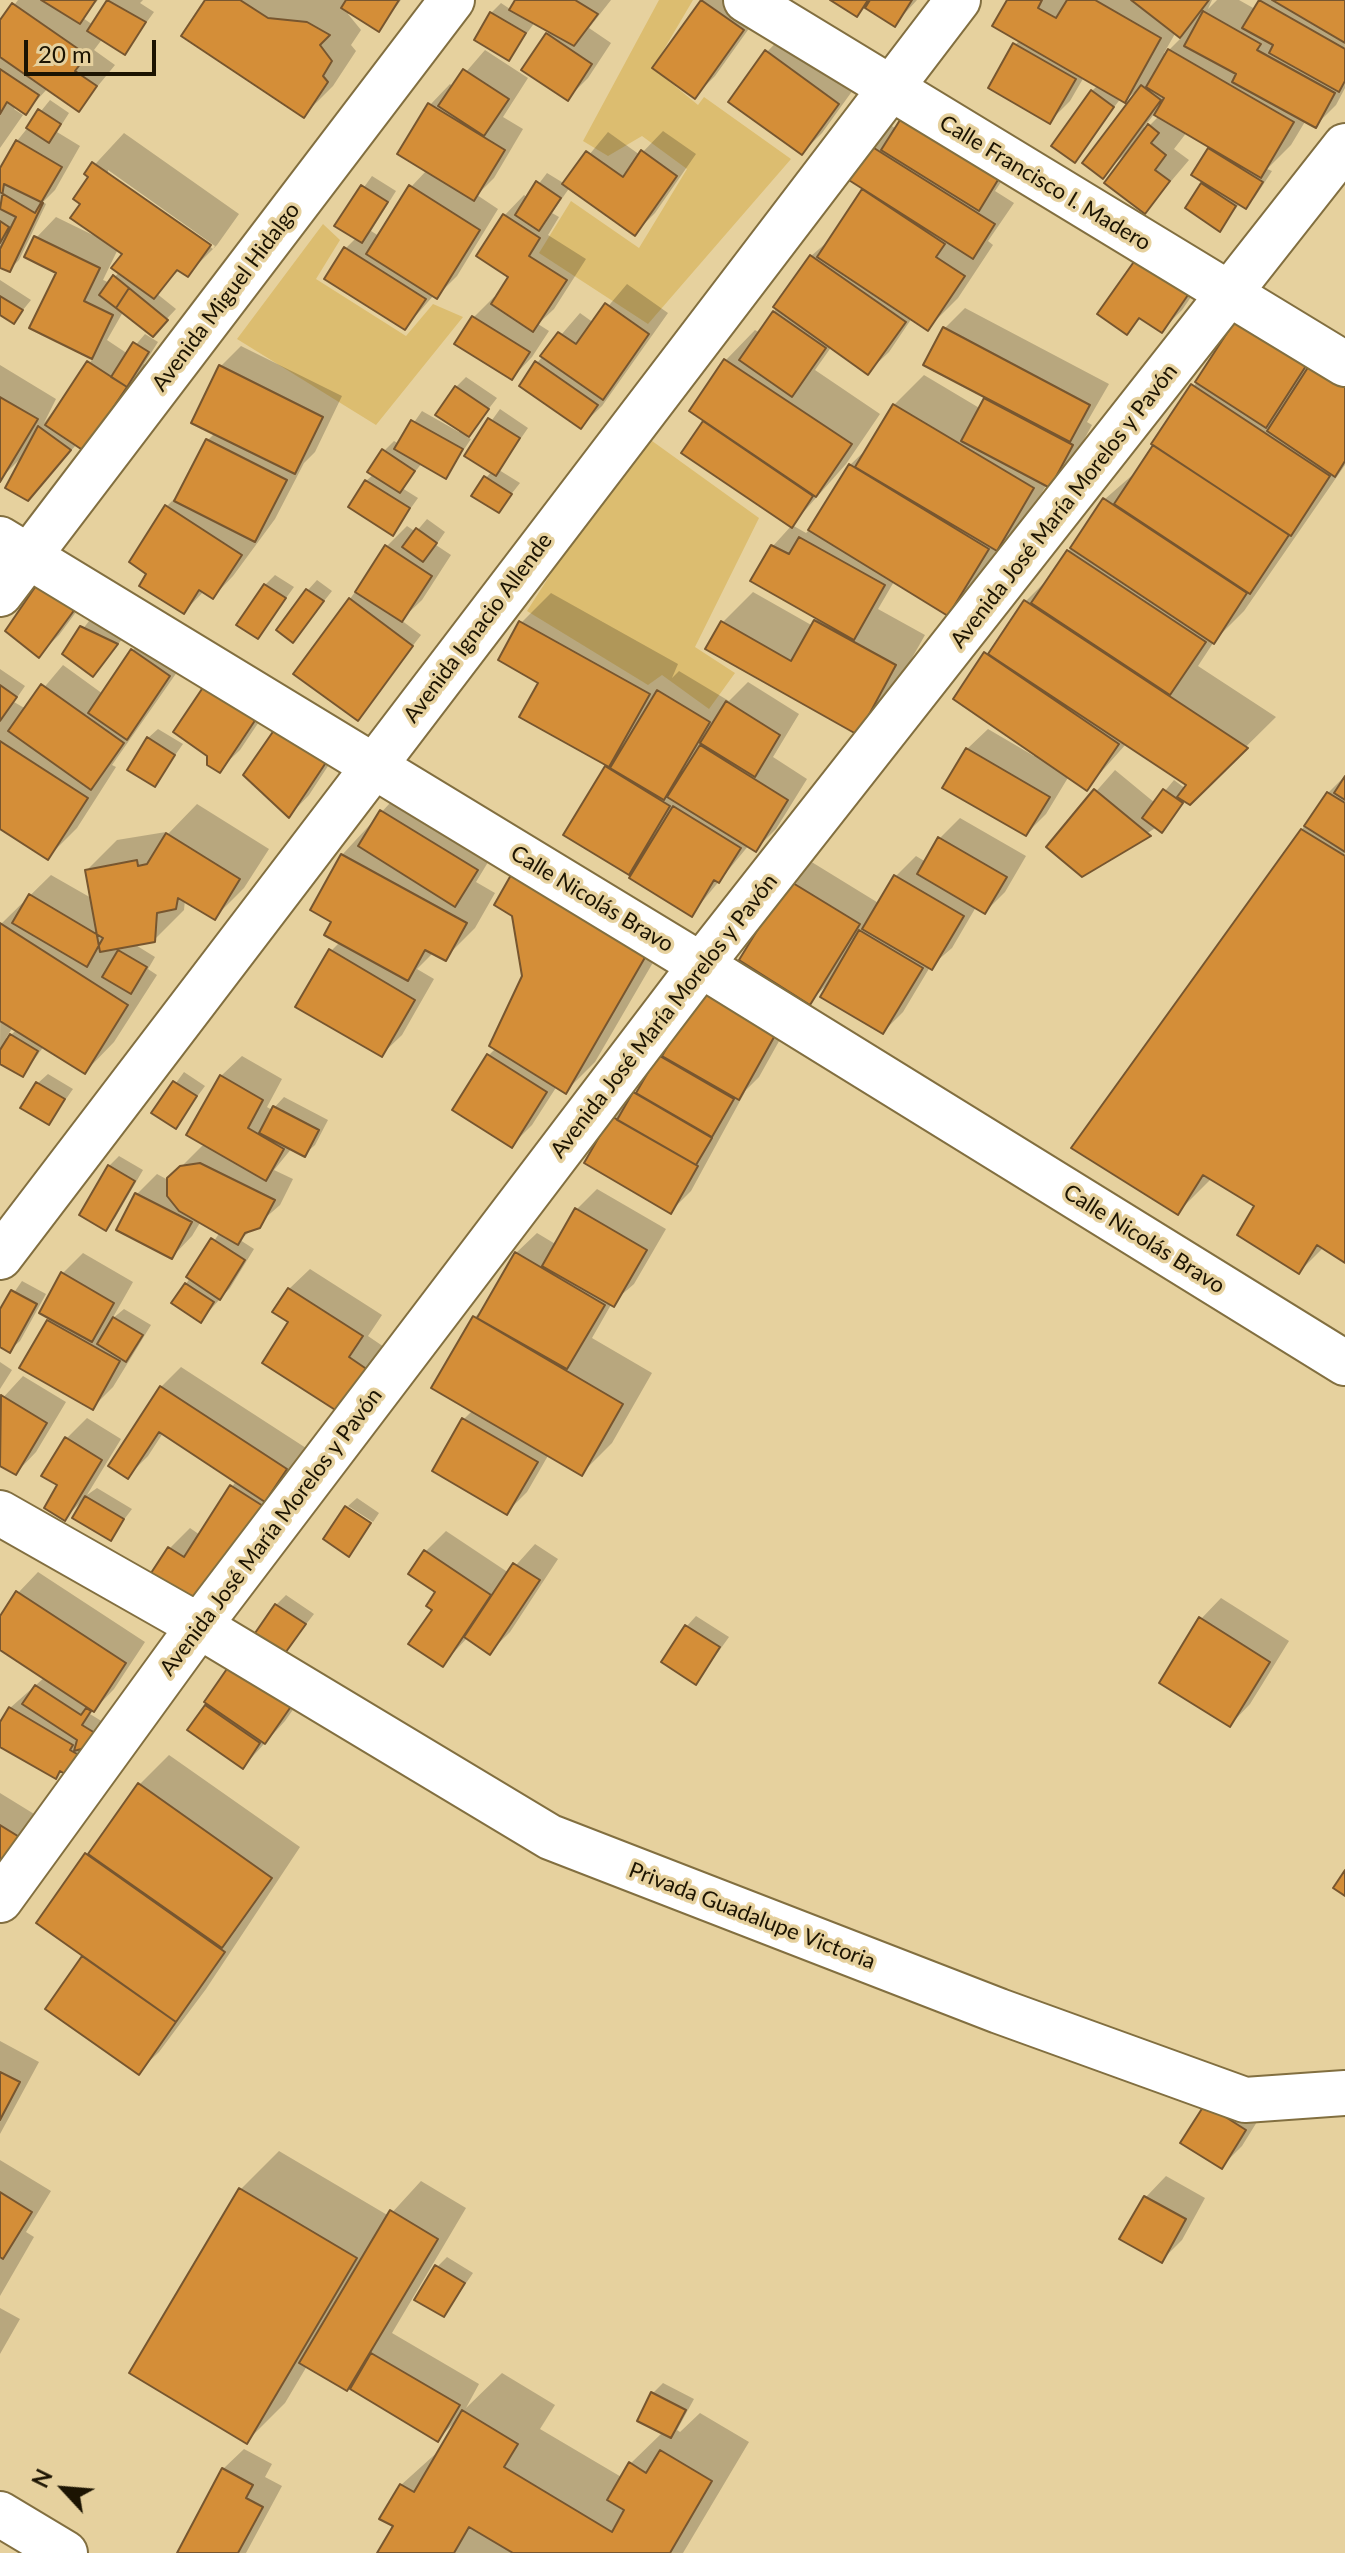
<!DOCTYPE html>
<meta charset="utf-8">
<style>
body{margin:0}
#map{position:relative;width:1345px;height:2553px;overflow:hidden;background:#e6d19e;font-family:Lato,sans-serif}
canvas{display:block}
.north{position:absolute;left:24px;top:2449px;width:80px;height:80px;-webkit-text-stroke:6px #e6d19e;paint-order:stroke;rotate:296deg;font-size:22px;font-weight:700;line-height:32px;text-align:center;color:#1c1402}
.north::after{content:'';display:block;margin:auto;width:28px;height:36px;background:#1c1402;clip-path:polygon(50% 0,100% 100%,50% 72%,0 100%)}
.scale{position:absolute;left:24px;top:40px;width:132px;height:36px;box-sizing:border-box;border:4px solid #1c1402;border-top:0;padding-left:10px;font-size:24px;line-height:28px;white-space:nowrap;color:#1c1402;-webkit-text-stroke:6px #e6d19e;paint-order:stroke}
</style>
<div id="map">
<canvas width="1345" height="2553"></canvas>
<div class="north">N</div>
<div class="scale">20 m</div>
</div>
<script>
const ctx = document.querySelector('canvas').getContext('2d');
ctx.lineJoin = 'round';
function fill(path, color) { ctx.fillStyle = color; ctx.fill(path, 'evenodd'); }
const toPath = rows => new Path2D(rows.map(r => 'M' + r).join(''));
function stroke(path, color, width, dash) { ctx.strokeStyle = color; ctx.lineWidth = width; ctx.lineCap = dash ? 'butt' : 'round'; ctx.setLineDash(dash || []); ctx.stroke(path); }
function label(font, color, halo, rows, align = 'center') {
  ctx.font = font + ' Lato,sans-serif'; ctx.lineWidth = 7; ctx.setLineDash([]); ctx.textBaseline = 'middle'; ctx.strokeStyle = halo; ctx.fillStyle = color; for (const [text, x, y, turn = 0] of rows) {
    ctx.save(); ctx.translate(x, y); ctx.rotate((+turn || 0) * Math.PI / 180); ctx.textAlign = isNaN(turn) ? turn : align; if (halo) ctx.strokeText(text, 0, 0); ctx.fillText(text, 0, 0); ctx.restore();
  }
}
fill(toPath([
 [659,0,693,0,653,68,698,105,704,97,791,159,648,324,539,253,571,201,639,248,687,169,642,136,608,156,583,141],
 [323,224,340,240,316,279,406,336,433,304,463,317,376,425,237,339],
 [641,433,759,518,695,647,735,673,709,709,662,675,648,685,527,611]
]), '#dcbd70');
fill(toPath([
 [18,0,98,0,83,18,93,25,109,0,143,0,140,3,154,12,125,52,103,38,94,50,115,65,79,109,48,88,26,112,16,106,14,109,23,115,0,148,0,24],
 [207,0,401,0,379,29,351,12,348,14,361,30,351,45,356,51,333,86,303,116],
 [517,0,611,0,589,28,611,43,588,78,568,98,547,34,550,31,535,22,509,58,491,13,501,3,510,9],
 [703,0,751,0,763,9,715,76,695,96,655,67],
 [834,0,917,0,894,25,866,6,857,15],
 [1009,0,1212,0,1208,9,1217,0,1239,0,1255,9,1260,0,1345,0,1345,88,1336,105,1315,126,1306,120,1291,145,1267,169,1272,171,1255,197,1245,207,1240,203,1220,229,1202,185,1212,147,1187,132,1174,149,1189,160,1145,212,1126,153,1102,176,1084,163,1143,86,1125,100,1121,98,1074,160,1092,91,1098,85,1084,77,1070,101,1050,121,1015,45,1020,40],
 [1176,32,1182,37,1165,54,1164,53],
 [1155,113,1160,115,1146,129,1144,127],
 [787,31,858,83,822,133,802,153,767,52],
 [485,50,528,78,503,117,523,129,494,178,477,195,498,209,457,276,436,297,434,295,405,328,346,248,357,237,337,225,372,176,396,191,371,231,379,236,411,187,427,170,430,105,450,84,453,87],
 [50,100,69,113,57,132,80,146,55,190,43,202,46,204,19,260,9,270,0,265,0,172,17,141],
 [888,124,897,129,1023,149,995,191,1014,203,988,241,993,245,958,298,928,328,912,318,889,352,868,372,832,346,815,370,880,414,846,464,792,525,706,420,691,411,726,360,755,330,760,333,811,256,833,237,866,188,847,176],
 [663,131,696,154,655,213,635,233,570,187,552,213,559,217,548,235,586,259,554,309,538,324,549,331,532,357,512,378,457,343,474,317,494,297,497,298,511,277,504,216,524,195,528,198,547,173,565,184,608,132,640,155],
 [124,133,239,214,217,245,187,275,180,269,156,293,176,309,162,324,123,312,107,340,128,354,145,334,158,342,144,364,146,366,104,428,77,444,28,499,23,456,0,479,0,365,56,399,44,423,94,357,32,327,59,272,36,238,56,217,97,237,83,203,91,176,87,173],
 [108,170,215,246,213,249,108,175],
 [118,249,124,253,119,272,110,283,103,280],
 [1209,271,1182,310,1161,331,1142,317,1126,332,1100,314],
 [0,280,31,300,14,321,0,313],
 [627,284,668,313,602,406,581,426,537,363,580,313,594,323],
 [965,308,1109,384,1087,422,1092,425,1070,465,1050,485,1047,484,1026,519,1003,542,978,583,948,613,895,580,878,609,925,635,887,702,857,732,723,622,753,592,813,626,819,618,773,546,792,525,806,533,814,525,850,465,871,445,894,405,924,375,981,409,988,396,945,328],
 [1345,341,1345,465,1244,611,1215,640,1198,666,1276,717,1190,802,1186,800,1162,830,1157,827,1082,874,1048,846,1115,770,1155,803,1174,780,1186,789,1188,785,1126,744,1087,788,1069,776,1046,814,1026,834,967,749,988,729,1034,756,1036,753,955,698,1026,601,1052,575,1105,499,1137,471,1200,377],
 [241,346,342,396,315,452,304,463,275,519,233,576,213,597,204,591,184,612,149,573,167,506,180,493,207,441,215,433,221,366],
 [466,377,497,398,467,437,471,439,446,476,422,463,402,488,418,498,393,533,366,481,374,474,384,451,394,441,399,444,422,411,459,432,456,387],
 [500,409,528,428,499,470,520,483,498,511,486,478,492,471,467,455],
 [427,519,445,532,436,545,451,555,422,600,401,620,421,635,358,718,350,599,387,546,407,526,416,532],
 [275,575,294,587,258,637,265,585],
 [44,578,100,580,59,635,39,655],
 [317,580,332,591,293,640,308,590],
 [551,593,678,664,672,678,679,671,729,701,748,682,799,714,773,757,807,779,776,829,755,850,749,845,692,914,639,861,628,872,566,835,610,766,522,716,541,682,521,623],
 [92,617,126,634,103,664,64,654],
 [153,630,189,655,112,765,116,767,77,828,47,858,0,827,0,669,25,686,14,702,26,709,63,665,103,694,132,651],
 [279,692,240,750,219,770,209,764],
 [158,729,183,744,154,785,148,738],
 [347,737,309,795,289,816,245,775],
 [1345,776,1345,1260,1324,1247,1299,1272,1257,1205,1212,1178,1178,1212,1074,1148,1328,793],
 [402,790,496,849,476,882,495,893,475,928,445,958,434,952,417,969,434,979,402,1035,381,1055,331,951,340,942,334,921,342,855],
 [197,804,269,849,244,888,214,918,185,900,184,910,154,940,134,944,155,957,148,969,157,975,114,1042,85,1072,44,1046,23,1075,0,1061,3,1046,0,1049,1,924,51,875,93,899,87,870,117,840,166,832,167,835],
 [13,1027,17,1029,7,1039,6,1038],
 [960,818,1026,856,1005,892,985,912,976,907,952,948,930,967,903,1012,883,1032,829,983,809,1002,790,881,810,861,880,904,896,876,916,856,926,862,940,838],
 [543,846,676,923,595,1062,566,1091,557,1086,532,1125,512,1145,489,1055,496,1048,524,976],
 [797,1009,759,1077,746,1090,691,1191,671,1211,613,1117,643,1086,660,1056,671,1045],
 [242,1056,282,1079,267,1107,272,1110,284,1097,328,1120,315,1145,305,1154,292,1148,274,1170,293,1179,280,1205,240,1240,254,1249,230,1288,201,1320,186,1284,220,1232,201,1221,192,1236,172,1257,137,1194,157,1174,168,1180,202,1146,208,1145,221,1076],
 [184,1072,205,1086,175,1126,154,1113],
 [48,1074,73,1089,49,1123,38,1083],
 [119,1156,143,1170,115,1218,105,1228,109,1166],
 [597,1189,666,1229,634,1284,612,1303,592,1338,652,1373,612,1443,582,1473,549,1454,527,1492,507,1512,464,1419,473,1410,474,1318,486,1306,516,1253,537,1233,557,1245,577,1209],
 [83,1253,133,1282,112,1319,124,1309,151,1325,113,1387,93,1407,48,1321,62,1274],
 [310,1269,382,1315,368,1336,387,1349,360,1390,291,1322,289,1289],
 [22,1281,46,1294,20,1341,10,1350,0,1345,0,1313],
 [0,1362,12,1370,0,1389],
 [181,1367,306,1448,219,1581,170,1548,190,1528,200,1535,236,1481,163,1433,148,1456,127,1477,161,1387],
 [23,1376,66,1402,36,1452,16,1473,0,1463,0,1401],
 [87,1418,121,1439,87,1495,97,1488,132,1509,110,1538,84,1499,65,1518,60,1484,67,1438],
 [357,1498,379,1513,373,1522,348,1506],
 [446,1531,509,1573,535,1544,558,1559,510,1632,490,1652,468,1637,443,1664,434,1609,438,1592,426,1551],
 [38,1572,145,1642,114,1689,90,1714,103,1722,103,1737,55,1777,0,1745,0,1726,10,1708,45,1677,0,1647,0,1619,18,1593],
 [286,1595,314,1614,283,1654,276,1605],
 [1221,1598,1289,1641,1250,1704,1230,1725,1201,1619],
 [696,1616,729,1637,696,1683,687,1626],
 [311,1684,285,1721,243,1767,190,1730,210,1703],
 [169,1755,300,1847,206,1989,159,2052,138,2072,83,1958,85,1955,39,1922,139,1785],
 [0,1793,39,1817,0,1879],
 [0,2041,39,2062,0,2134],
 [1206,2106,1265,2109,1242,2146,1222,2166],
 [279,2151,389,2216,421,2181,466,2208,392,2333,479,2384,466,2408,502,2373,555,2405,540,2429,623,2478,631,2463,663,2432,653,2393,663,2383,694,2399,677,2430,680,2432,700,2413,749,2442,683,2553,379,2553,396,2526,382,2518,401,2485,442,2448,456,2421,438,2439,356,2379,347,2389,307,2366,285,2403,247,2441,132,2373,241,2189],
 [0,2160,51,2191,26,2232,34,2237,0,2296],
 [1166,2176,1205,2198,1182,2240,1161,2261,1122,2238,1146,2197],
 [447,2257,473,2273,444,2315,437,2267],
 [0,2308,20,2319,0,2354],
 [244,2449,272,2464,265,2477,282,2486,246,2553,179,2553,223,2469]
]), '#0003');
const building = toPath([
 [41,0,96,0,80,24,41,0],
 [107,0,146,22,125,55,87,31,107,0],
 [205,0,240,0,268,18,307,22,330,35,320,45,332,61,323,76,328,82,304,118,181,36,205,0],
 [346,0,399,0,379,32,341,8,346,0],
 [515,0,575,0,598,14,574,46,509,10,515,0],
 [701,0,744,30,695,99,652,68,701,0],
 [830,0,868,0,857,17,830,0],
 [870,0,912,0,895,27,865,8,870,0],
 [1007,0,1042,0,1038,8,1056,18,1067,0,1095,0,1161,38,1125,103,992,26,1007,0],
 [1131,0,1209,0,1180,38,1131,0],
 [1259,0,1345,49,1345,81,1339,92,1269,53,1273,45,1242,28,1259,0],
 [1272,0,1345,0,1345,43,1272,0],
 [12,3,87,55,75,71,97,86,79,112,0,57,0,20,12,3],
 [1203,11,1261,44,1257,50,1335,93,1316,128,1232,82,1236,74,1184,46,1203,11],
 [490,12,526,33,509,61,474,40,490,12],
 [546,33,592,64,568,101,521,70,546,33],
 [1013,43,1076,79,1050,124,988,88,1013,43],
 [1168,49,1294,122,1261,178,1154,115,1164,98,1146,87,1168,49],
 [765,50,839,104,802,155,728,102,765,50],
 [0,69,39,95,26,115,7,102,0,114,0,69],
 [463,69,509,99,484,136,438,106,463,69],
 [1141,85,1161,100,1103,179,1082,163,1141,85],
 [1091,90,1114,107,1075,163,1051,146,1091,90],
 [428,103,505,150,474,201,397,154,428,103],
 [38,109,61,124,49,143,26,128,38,109],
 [907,109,1004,170,979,211,881,150,907,109],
 [1148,124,1159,133,1151,143,1166,155,1155,170,1170,181,1145,214,1104,183,1148,124],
 [16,140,62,167,35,213,0,192,0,168,16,140],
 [866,143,995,224,973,259,844,177,866,143],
 [1208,148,1263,182,1246,209,1191,175,1208,148],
 [641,150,677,176,635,236,562,184,586,151,623,177,641,150],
 [92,162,211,245,188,277,177,270,154,299,111,268,122,254,70,218,80,204,73,199,88,177,84,174,92,162],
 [536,181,561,198,539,231,515,215,536,181],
 [1201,183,1236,206,1220,232,1185,208,1201,183],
 [4,184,43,203,10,272,0,268,0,249,16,217,0,209,4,184],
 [361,185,388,202,362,243,334,226,361,185],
 [409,185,480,230,437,299,366,254,409,185],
 [862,189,945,244,936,257,965,276,928,331,817,257,862,189],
 [503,214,540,238,529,256,567,280,533,332,491,304,508,277,476,256,503,214],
 [0,221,9,227,0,243,0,221],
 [34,236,100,268,84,301,113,315,92,359,29,328,56,273,24,257,34,236],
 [344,247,426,299,405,330,324,279,344,247],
 [810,255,906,322,868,375,773,307,810,255],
 [1138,256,1190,292,1162,333,1139,318,1127,335,1097,314,1138,256],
 [113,275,129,288,116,308,99,295,113,275],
 [129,288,168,320,153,337,116,308,129,288],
 [0,296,23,310,14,324,0,315,0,296],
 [605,303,649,334,603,400,540,356,558,332,576,344,605,303],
 [1242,310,1313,355,1266,428,1195,382,1242,310],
 [773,311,826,348,792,397,739,360,773,311],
 [472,316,530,352,512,380,454,344,472,316],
 [943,327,1090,405,1070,442,923,365,943,327],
 [133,342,149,352,127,387,111,377,133,342],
 [1316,355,1345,375,1345,461,1335,477,1267,431,1316,355],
 [724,359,852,444,816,497,689,411,724,359],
 [87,361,127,387,84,451,45,425,87,361],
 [535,361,598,405,581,429,519,386,535,361],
 [219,365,323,417,295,474,191,423,219,365],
 [1191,384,1330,476,1291,536,1151,444,1191,384],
 [455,386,489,409,469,437,435,415,455,386],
 [0,397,38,419,0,482,0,397],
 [984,398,1073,445,1050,488,961,441,984,398],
 [893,404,1034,488,997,551,855,467,893,404],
 [488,418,520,438,496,476,464,456,488,418],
 [411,420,463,449,446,479,394,449,411,420],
 [703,421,813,496,792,528,681,453,703,421],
 [38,426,71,450,28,501,5,488,38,426],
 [206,439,287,480,255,542,174,501,206,439],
 [1153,445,1289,535,1250,594,1114,504,1153,445],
 [382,449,415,471,400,493,367,472,382,449],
 [849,464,989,549,948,616,808,530,849,464],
 [484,476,512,494,499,513,471,496,484,476],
 [365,480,410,508,393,536,348,507,365,480],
 [1103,498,1247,593,1214,644,1070,548,1103,498],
 [165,505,242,555,213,599,199,590,184,614,139,586,146,574,129,562,165,505],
 [416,528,437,543,423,562,402,547,416,528],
 [799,537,885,585,854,640,750,581,771,545,789,554,799,537],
 [385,545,432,576,402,622,355,592,385,545],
 [1067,550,1206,642,1170,695,1031,603,1067,550],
 [42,577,81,601,39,658,5,631,42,577],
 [264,584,286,598,258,639,236,625,264,584],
 [306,589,324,601,293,643,276,630,306,589],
 [349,598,413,646,358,721,293,674,349,598],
 [1024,600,1248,748,1190,805,1177,797,1186,785,988,654,1024,600],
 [814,620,896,665,858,735,705,649,721,621,791,661,814,620],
 [519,621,650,694,609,767,519,717,538,683,498,660,519,621],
 [80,626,118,644,93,677,62,654,80,626],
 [131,649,170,676,127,740,88,713,131,649],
 [984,652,1119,744,1087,791,953,699,984,652],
 [208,680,260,713,220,773,207,765,207,756,173,732,208,680],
 [41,684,124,743,91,790,8,731,41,684],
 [0,685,17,697,0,721,0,685],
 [657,690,710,722,664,800,610,768,657,690],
 [726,701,780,735,755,777,700,743,726,701],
 [279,723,329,758,289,818,243,775,279,723],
 [147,737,175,755,155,787,127,770,147,737],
 [0,741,88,798,48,860,0,829,0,741],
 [700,745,788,800,756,852,667,797,700,745],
 [966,748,1050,797,1026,836,942,788,966,748],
 [605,766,670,806,629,875,563,835,605,766],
 [1345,776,1345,800,1334,793,1345,776],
 [1094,789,1151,836,1082,877,1046,847,1094,789],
 [1163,789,1183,803,1162,833,1142,818,1163,789],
 [1327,792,1345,803,1345,852,1304,826,1327,792],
 [673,806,741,848,719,883,714,880,692,917,629,878,673,806],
 [380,810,478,870,455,907,358,846,380,810],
 [1301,829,1345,856,1345,1263,1317,1245,1299,1274,1237,1235,1254,1206,1203,1175,1178,1215,1071,1148,1301,829],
 [166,833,240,879,215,920,178,898,176,909,157,913,155,942,100,952,85,870,137,860,138,866,147,864,166,833],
 [938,837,1007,877,985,914,917,874,938,837],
 [341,854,467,923,446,961,425,950,408,981,324,935,331,922,310,910,341,854],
 [511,875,647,954,566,1094,489,1046,522,976,512,916,494,905,511,875],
 [894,875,964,916,932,970,862,929,894,875],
 [788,880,860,924,810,1005,739,960,788,880],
 [29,894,103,938,87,967,12,923,29,894],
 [0,923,128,1005,85,1074,0,1021,0,923],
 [859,930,923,968,883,1034,820,997,859,930],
 [329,949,415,1000,382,1057,295,1007,329,949],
 [118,950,147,967,131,994,102,977,118,950],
 [702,987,778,1030,739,1100,662,1056,702,987],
 [10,1034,38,1051,23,1077,0,1064,0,1050,10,1034],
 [487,1054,547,1092,512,1148,452,1110,487,1054],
 [658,1055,734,1099,712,1137,636,1093,658,1055],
 [220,1075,263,1100,248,1128,284,1149,266,1181,186,1135,220,1075],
 [173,1081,197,1096,176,1129,151,1113,173,1081],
 [36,1082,65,1099,49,1125,20,1108,36,1082],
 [633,1092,712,1138,696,1165,617,1120,633,1092],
 [273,1106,319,1130,305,1157,259,1133,273,1106],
 [611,1116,698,1166,671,1214,584,1163,611,1116],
 [200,1163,275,1200,260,1228,245,1233,238,1245,179,1211,167,1196,167,1178,180,1166,200,1163],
 [108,1165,135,1181,106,1231,79,1215,108,1165],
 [135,1193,192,1222,172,1259,116,1230,135,1193],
 [575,1208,647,1250,614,1307,542,1266,575,1208],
 [211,1238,245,1260,220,1300,186,1277,211,1238],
 [515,1252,605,1305,567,1369,477,1318,515,1252],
 [61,1272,114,1303,92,1342,39,1313,61,1272],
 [185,1283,214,1302,201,1323,171,1303,185,1283],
 [288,1288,363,1336,349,1357,368,1370,340,1413,262,1363,288,1322,272,1312,288,1288],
 [11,1290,37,1304,10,1353,0,1347,0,1309,11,1290],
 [473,1316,623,1404,582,1476,431,1388,473,1316],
 [113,1317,143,1335,126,1362,97,1344,113,1317],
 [47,1320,120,1361,93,1410,19,1368,47,1320],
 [160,1386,287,1469,265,1502,159,1432,128,1479,108,1466,160,1386],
 [1,1395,47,1423,16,1475,0,1466,1,1395],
 [462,1418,538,1462,507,1515,432,1471,462,1418],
 [65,1437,102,1460,65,1521,44,1508,57,1485,41,1476,65,1437],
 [230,1485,263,1506,199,1604,151,1573,168,1547,184,1557,230,1485],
 [85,1496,124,1519,111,1541,72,1518,85,1496],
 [345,1506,371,1523,349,1557,323,1539,345,1506],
 [424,1550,491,1595,443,1667,408,1644,432,1610,426,1606,435,1592,408,1574,424,1550],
 [513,1563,540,1580,490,1655,464,1637,513,1563],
 [16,1591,126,1663,94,1712,0,1650,0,1616,16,1591],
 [275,1604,306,1624,283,1656,253,1636,275,1604],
 [1199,1617,1270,1662,1230,1727,1159,1683,1199,1617],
 [685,1625,720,1647,696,1685,661,1662,685,1625],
 [231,1663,292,1705,265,1744,204,1702,231,1663],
 [35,1685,81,1715,86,1708,91,1711,82,1725,95,1733,85,1748,74,1751,77,1740,22,1704,35,1685],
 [205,1705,260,1743,243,1769,187,1730,205,1705],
 [9,1707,73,1745,70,1750,84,1758,72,1778,60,1771,56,1779,0,1747,0,1722,9,1707],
 [138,1783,272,1878,222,1948,88,1854,138,1783],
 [0,1825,21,1838,0,1871,0,1825],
 [85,1853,225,1952,176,2022,36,1923,85,1853],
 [1345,1870,1345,1896,1333,1888,1345,1870],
 [82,1956,176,2022,139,2075,45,2009,82,1956],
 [0,2072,20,2082,0,2120,0,2072],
 [1205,2104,1246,2130,1222,2169,1180,2143,1205,2104],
 [239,2188,357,2258,247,2444,129,2373,239,2188],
 [0,2192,32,2212,3,2259,0,2257,0,2192],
 [1144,2196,1186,2219,1162,2263,1119,2239,1144,2196],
 [390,2210,438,2239,347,2391,299,2363,390,2210],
 [435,2265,465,2283,444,2317,414,2300,435,2265],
 [371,2353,460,2405,438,2442,350,2389,371,2353],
 [651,2392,686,2410,671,2438,637,2421,651,2392],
 [462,2410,518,2444,504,2467,612,2532,624,2510,607,2500,629,2462,646,2473,660,2450,712,2481,670,2553,513,2553,469,2527,454,2553,377,2553,393,2526,379,2519,400,2484,414,2492,462,2410],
 [222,2468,253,2485,246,2498,263,2507,238,2553,177,2553,222,2468]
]);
fill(building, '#d48e38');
stroke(building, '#77562f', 2);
const minor = toPath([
 [746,0,1345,364],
 [0,539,701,965,1345,1363],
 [0,594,452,0],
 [0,1257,958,0],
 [0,1513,199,1626,550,1837,999,2011,1245,2100,1345,2093],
 [0,1900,199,1626,701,965,1345,146],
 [0,2514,65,2553]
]);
stroke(minor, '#826f40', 48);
stroke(minor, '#fff', 44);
label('22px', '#1c1402', '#e6d19e', [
 ["Calle Francisco I. Madero",1045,183,31],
 ["Avenida Miguel Hidalgo",226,297,-53],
 ["Avenida José María Morelos y Pavón",1064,506,-52],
 ["Avenida Ignacio Allende",478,628,-53],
 ["Calle Nicolás Bravo",592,899,31],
 ["Avenida José María Morelos y Pavón",664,1016,-52],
 ["Calle Nicolás Bravo",1144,1239,32],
 ["Avenida José María Morelos y Pavón",271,1532,-53],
 ["Privada Guadalupe Victoria",752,1916,21]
]);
</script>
